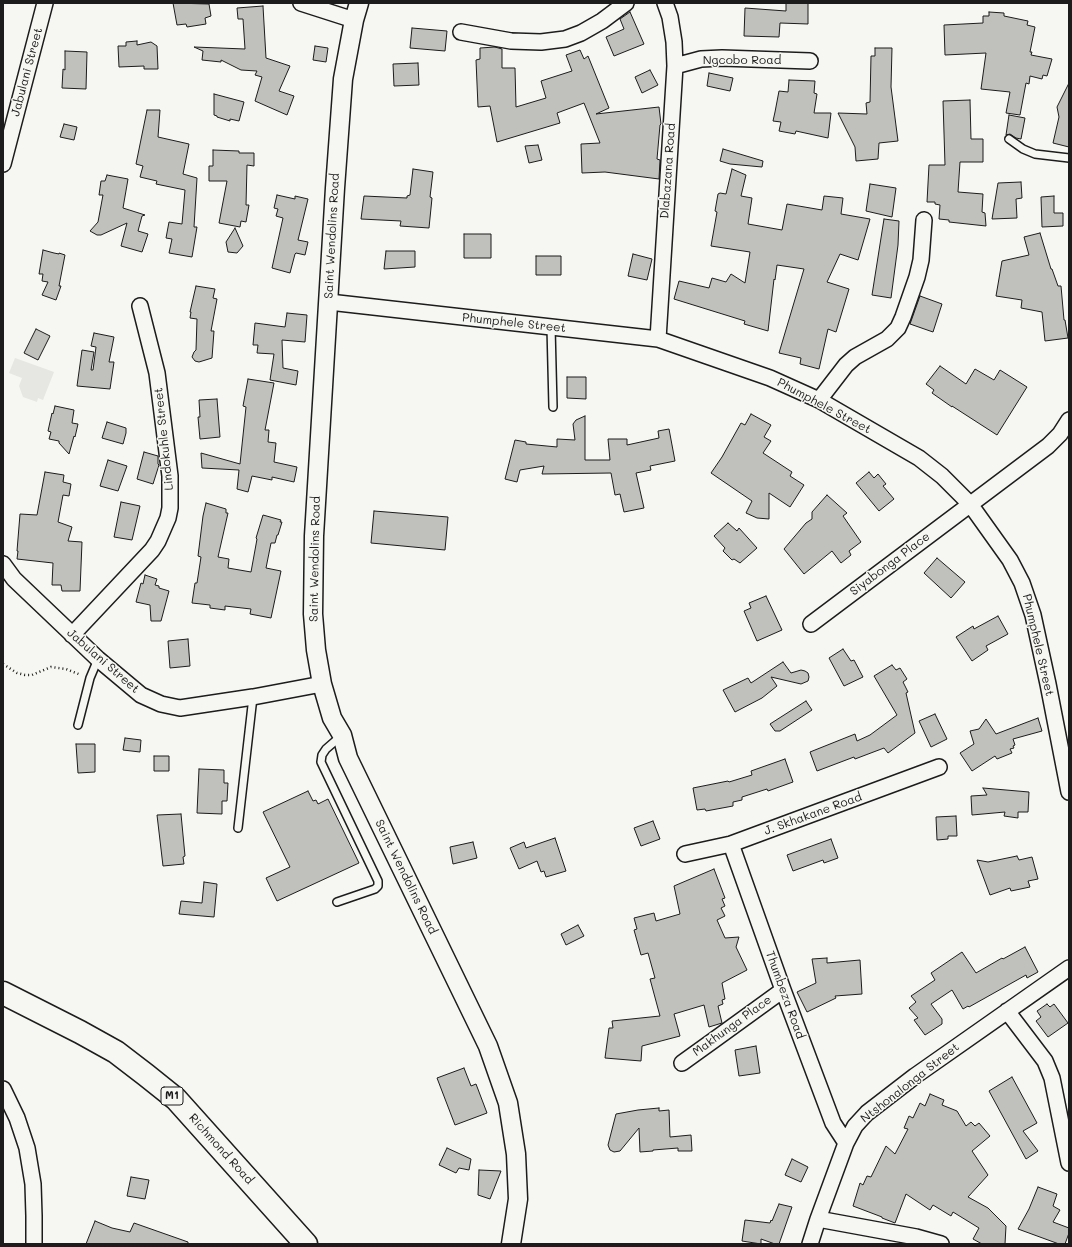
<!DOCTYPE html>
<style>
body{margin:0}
#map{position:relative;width:1072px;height:1247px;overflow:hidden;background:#f6f6f2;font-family:Mali,sans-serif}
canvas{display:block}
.frame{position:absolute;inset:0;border:4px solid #1c1c1c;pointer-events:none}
</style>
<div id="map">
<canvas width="1072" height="1247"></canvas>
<div class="frame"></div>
</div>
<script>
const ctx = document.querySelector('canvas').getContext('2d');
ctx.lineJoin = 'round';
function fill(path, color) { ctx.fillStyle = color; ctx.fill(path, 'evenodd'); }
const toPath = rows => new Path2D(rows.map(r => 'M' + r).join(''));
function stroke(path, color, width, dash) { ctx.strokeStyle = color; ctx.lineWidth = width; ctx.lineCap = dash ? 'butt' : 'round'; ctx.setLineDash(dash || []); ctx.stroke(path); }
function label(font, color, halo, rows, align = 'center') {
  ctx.font = font + ' Mali,sans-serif'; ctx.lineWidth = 3; ctx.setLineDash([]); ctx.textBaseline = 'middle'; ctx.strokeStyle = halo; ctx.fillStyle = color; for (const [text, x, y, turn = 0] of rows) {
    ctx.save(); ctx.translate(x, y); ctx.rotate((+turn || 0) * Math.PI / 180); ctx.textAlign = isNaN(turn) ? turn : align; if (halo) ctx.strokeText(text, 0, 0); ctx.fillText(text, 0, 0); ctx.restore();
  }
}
fill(toPath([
 [15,358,54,372,43,400,38,398,37,402,23,397,19,386,22,378,9,373]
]), '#e6e6e2');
const building = toPath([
 [173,3,209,4,211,16,205,18,206,24,187,27,186,24,177,25,173,3],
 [786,3,808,3,808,24,780,23,779,37,744,36,745,8,786,11,786,3],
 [263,6,266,58,290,66,279,91,294,96,287,115,255,101,262,77,255,75,257,71,241,70,221,60,221,62,202,60,203,51,194,47,245,49,243,19,238,19,237,8,263,6],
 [630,12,644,44,614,56,606,37,624,29,620,19,630,12],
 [989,12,1004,13,1004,16,1028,21,1027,25,1035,27,1030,52,1032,52,1031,55,1052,59,1047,76,1043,75,1042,79,1030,76,1029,84,1026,83,1020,115,1006,113,1010,92,981,89,986,53,945,55,944,25,983,23,983,16,989,16,989,12],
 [412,28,447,31,445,51,410,48,412,28],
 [137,41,137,45,151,42,157,46,158,69,144,69,144,66,119,67,118,46,126,46,126,42,137,41],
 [315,46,328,48,326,62,313,60,315,46],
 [495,47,502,49,502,68,515,68,516,107,546,98,541,81,572,71,566,55,580,50,584,59,588,56,609,108,596,114,659,107,661,124,660,125,657,159,660,160,659,179,605,172,582,173,581,144,600,143,584,103,557,113,560,123,497,142,490,106,478,107,476,60,480,59,480,48,495,47],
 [875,48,892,48,891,87,898,141,879,143,878,159,856,161,855,147,838,113,867,114,866,103,870,102,871,56,875,56,875,48],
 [65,51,87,52,86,89,62,88,63,69,65,70,65,51],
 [418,63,419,85,394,86,393,64,418,63],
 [650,70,658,85,642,93,635,77,650,70],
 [709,73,733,78,730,91,707,86,709,73],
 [789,80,815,81,814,93,817,94,814,113,831,113,828,138,796,131,795,134,779,131,781,122,773,121,775,112,779,91,788,92,789,80],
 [1069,83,1069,147,1053,143,1059,117,1057,107,1069,83],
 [214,94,244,102,239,121,230,119,230,121,217,117,217,116,214,115,214,94],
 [970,100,971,139,983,139,983,162,960,162,958,192,983,194,982,212,985,213,986,226,949,222,949,220,939,219,940,205,935,204,935,202,927,202,929,165,945,165,943,101,970,100],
 [147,110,160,110,158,137,189,144,183,174,197,178,194,227,197,227,192,257,169,253,172,239,166,238,169,222,182,224,185,190,156,184,157,181,140,177,143,166,136,164,147,110],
 [1009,115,1025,118,1021,139,1016,138,1010,134,1006,135,1009,115],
 [64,124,77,127,74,140,60,137,64,124],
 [538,145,542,160,529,163,525,146,538,145],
 [723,149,763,161,762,167,730,164,720,161,723,149],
 [213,150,239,151,239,153,254,153,254,166,247,165,246,205,249,205,246,222,241,221,240,227,219,223,227,181,209,181,209,166,213,166,213,150],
 [413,169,433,172,430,197,432,198,429,228,400,226,401,221,361,219,364,196,407,198,407,196,410,195,413,169],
 [732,169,746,175,741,196,752,198,748,224,782,230,787,204,822,210,824,196,843,198,841,214,870,219,858,260,840,254,827,282,849,289,836,332,828,329,819,369,800,364,801,358,779,353,804,269,777,265,775,280,774,279,768,331,744,324,745,321,674,299,679,281,709,288,712,278,726,282,731,274,745,283,750,252,711,246,717,212,715,211,718,194,720,193,726,194,732,169],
 [107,175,128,179,123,208,145,215,142,216,138,231,148,234,142,252,121,246,127,223,101,235,97,235,90,231,98,222,103,195,99,195,101,181,105,181,107,175],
 [1021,182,1022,198,1016,199,1017,218,992,219,998,183,1021,182],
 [870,184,896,188,892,217,866,211,870,184],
 [277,195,295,199,295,196,308,199,298,240,308,242,305,255,296,253,295,254,290,273,272,268,283,218,276,216,278,209,274,208,277,195],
 [1054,196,1054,213,1063,213,1063,226,1042,227,1041,197,1054,196],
 [884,219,899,221,898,245,891,298,872,295,884,219],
 [235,228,243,246,237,253,228,252,226,242,235,228],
 [1040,233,1051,269,1052,269,1058,286,1061,286,1064,320,1065,320,1068,338,1045,341,1042,312,1021,308,1022,300,996,296,1002,261,1029,255,1024,237,1040,233],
 [464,234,491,234,491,258,464,258,464,234],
 [43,250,54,253,59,254,59,253,65,255,59,286,61,286,56,300,42,295,48,282,42,281,43,274,39,274,43,250],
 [386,251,415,251,415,267,384,269,386,251],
 [633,254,652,259,647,280,628,276,633,254],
 [536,256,561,256,561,275,536,275,536,256],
 [196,286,215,289,213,298,217,299,211,331,214,331,212,358,199,362,195,361,192,357,194,352,196,350,197,319,190,318,191,312,190,312,196,286],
 [920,296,942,304,933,332,910,324,920,296],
 [287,313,307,315,305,342,282,340,283,368,298,371,296,385,270,380,274,354,257,353,258,345,253,345,255,323,285,327,287,313],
 [36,329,50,336,38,360,24,353,36,329],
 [94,333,114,337,109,362,114,362,110,389,77,386,82,350,94,352,91,370,93,370,96,347,91,346,94,333],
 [940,366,966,384,975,369,994,380,1000,370,1027,387,997,435,952,406,952,407,932,393,934,390,926,384,940,366],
 [567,377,586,377,586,399,567,398,567,377],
 [248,379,274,383,265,430,269,430,268,442,276,443,274,462,297,467,294,482,272,477,272,480,252,476,248,492,237,489,239,470,202,468,201,453,240,464,246,407,243,406,248,379],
 [217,399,220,437,200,439,198,417,200,417,199,400,217,399],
 [55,406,74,410,72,423,78,424,75,437,74,436,69,454,59,443,59,441,49,439,51,432,48,431,52,413,53,414,55,406],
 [751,414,771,425,764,437,771,441,763,453,792,472,790,476,804,485,790,507,769,493,769,519,757,518,746,513,752,501,711,473,722,457,741,423,745,425,751,414],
 [585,416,585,460,610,460,608,439,627,439,627,445,659,438,658,431,669,429,675,461,650,466,651,470,636,473,644,508,624,512,620,494,615,495,611,473,542,474,544,466,520,470,517,482,505,479,515,440,526,442,526,444,557,447,557,439,575,440,573,424,576,420,585,416],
 [107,422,126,428,126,433,123,444,102,438,107,422],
 [144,452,158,456,158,464,159,465,153,484,137,479,144,452],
 [108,460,127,466,118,491,100,486,108,460],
 [45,472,64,475,63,482,71,484,69,496,63,495,58,522,72,527,68,541,82,542,80,591,62,591,61,585,52,585,53,563,17,559,18,551,17,551,20,514,37,515,45,472],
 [869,472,874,478,878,474,886,484,883,486,894,499,879,511,856,483,869,472],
 [827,495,847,513,843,516,861,542,849,551,851,555,841,563,832,551,804,574,784,549,806,523,812,519,812,512,827,495],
 [121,502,140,506,132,540,114,537,121,502],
 [206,503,226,509,226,513,228,513,218,557,229,559,228,568,251,572,257,539,256,538,263,515,281,520,280,522,282,522,278,535,277,535,275,543,271,543,266,568,281,571,271,618,250,614,251,609,225,606,225,610,210,608,210,605,192,603,195,583,197,583,201,557,198,556,203,516,206,503],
 [374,511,448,517,445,550,371,543,374,511],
 [728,523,737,531,739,528,757,548,740,563,734,559,732,560,723,551,725,548,714,536,728,523],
 [937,558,965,582,951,598,924,573,937,558],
 [145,575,157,579,155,585,159,586,159,588,169,591,161,621,151,621,150,605,136,602,141,583,143,584,145,575],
 [766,596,782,630,757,641,744,611,751,608,749,603,766,596],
 [998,616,1008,634,986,646,988,650,972,661,956,637,973,626,974,629,998,616],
 [188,639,190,666,170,668,168,641,188,639],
 [843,649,851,661,854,660,863,677,844,686,829,658,843,649],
 [783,662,791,673,801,670,805,671,808,673,809,677,808,681,801,684,771,677,777,686,762,698,735,712,723,690,748,678,751,683,783,662],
 [892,665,896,670,900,668,907,679,903,682,908,692,906,693,915,733,888,753,884,748,855,759,854,757,817,771,810,752,855,734,857,741,870,735,897,715,874,676,892,665],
 [806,701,812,710,780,731,775,731,770,724,806,701],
 [935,714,947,739,931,747,919,721,935,714],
 [1038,718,1042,731,1013,739,1015,745,1013,746,1014,748,1010,749,1012,753,997,759,995,756,972,771,960,753,974,744,970,731,979,729,986,719,996,734,1038,718],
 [125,738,141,740,140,752,123,750,125,738],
 [76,744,95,744,95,772,78,773,76,744],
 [154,756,169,756,169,771,154,771,154,756],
 [785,759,793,782,768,791,767,789,742,797,742,800,733,802,733,806,706,811,705,809,697,810,693,788,728,781,729,782,752,775,751,771,785,759],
 [199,769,224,770,224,783,228,783,227,801,222,801,222,814,197,813,199,769],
 [983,788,1029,792,1028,812,1018,812,1018,818,1004,816,1005,812,972,815,971,796,987,795,983,788],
 [308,791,313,801,316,800,318,804,328,799,359,863,277,901,266,878,290,867,263,812,308,791],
 [181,814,185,856,183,857,184,864,163,866,157,815,181,814],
 [956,816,957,836,948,836,948,839,937,840,936,817,956,816],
 [653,821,660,839,641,846,634,828,653,821],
 [555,838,566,871,546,877,544,871,541,872,537,861,519,869,510,848,524,842,526,848,555,838],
 [831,839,838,858,824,863,823,860,793,871,787,855,831,839],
 [473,842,477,858,453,864,450,847,473,842],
 [1017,856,1019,860,1032,857,1038,879,1028,881,1030,887,1011,891,1010,888,990,895,977,860,988,862,1017,856],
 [714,869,725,898,722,899,725,906,721,908,725,916,717,920,725,938,739,937,736,947,747,970,722,983,725,999,722,1000,723,1004,718,1006,722,1023,709,1027,704,1005,674,1014,680,1036,642,1046,641,1061,605,1058,609,1028,613,1028,612,1021,660,1016,650,979,655,978,648,953,641,955,634,930,637,929,634,918,654,913,656,921,680,914,674,886,714,869],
 [204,882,217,884,214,917,179,914,181,901,202,903,204,882],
 [578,925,584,936,566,945,561,934,578,925],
 [1025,947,1038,972,1027,978,1026,975,969,1007,968,1006,963,1009,952,990,931,1004,942,1019,942,1024,925,1035,914,1020,918,1018,909,1008,916,1002,911,996,935,980,931,973,962,952,976,973,1002,958,1003,959,1025,947],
 [827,958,827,963,860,960,862,994,835,996,836,998,807,1012,797,992,816,983,812,959,827,958],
 [1047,1004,1050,1007,1054,1004,1068,1023,1048,1037,1036,1021,1041,1017,1037,1011,1047,1004],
 [756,1046,760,1073,739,1076,735,1050,756,1046],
 [464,1068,471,1086,476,1084,487,1113,455,1125,437,1078,464,1068],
 [1012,1077,1037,1123,1023,1131,1038,1151,1026,1159,989,1091,1012,1077],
 [930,1094,944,1100,942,1105,957,1111,966,1126,971,1122,975,1126,979,1123,990,1136,972,1151,988,1175,968,1197,988,1208,1006,1226,1005,1244,982,1244,973,1239,979,1228,953,1212,951,1216,933,1205,930,1210,906,1194,895,1223,882,1218,882,1217,853,1206,860,1183,863,1185,867,1176,871,1177,886,1146,895,1154,908,1129,904,1128,909,1116,913,1118,920,1103,925,1106,930,1094],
 [659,1108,659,1111,669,1110,670,1137,691,1135,692,1151,678,1151,678,1148,653,1150,653,1151,640,1152,639,1128,620,1151,614,1152,610,1150,608,1145,616,1114,638,1110,659,1108],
 [447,1148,471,1159,469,1170,459,1168,456,1173,439,1165,447,1148],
 [792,1159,808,1167,801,1182,785,1175,792,1159],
 [479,1170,501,1171,490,1199,478,1195,479,1170],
 [131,1177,149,1180,145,1199,127,1196,131,1177],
 [1038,1187,1057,1194,1053,1206,1060,1210,1053,1222,1069,1228,1069,1233,1065,1244,1059,1244,1018,1229,1029,1209,1038,1187],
 [779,1204,792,1207,779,1244,775,1244,761,1239,761,1244,742,1241,745,1220,770,1223,771,1220,772,1221,779,1204],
 [95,1221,112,1228,130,1232,134,1223,188,1242,188,1244,86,1244,95,1221]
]);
fill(building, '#c0c0bd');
stroke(building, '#1c1c1c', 1);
const service = toPath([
 [1009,139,1023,149,1035,154,1069,158],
 [551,327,553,407],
 [78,725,90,678,98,659],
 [238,828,253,697],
 [337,902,375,889,378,886,378,881,321,762,322,755,326,749,341,736]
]);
const minor = toPath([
 [301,3,354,20],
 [461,32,511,41,541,42,565,39,581,33,602,21,626,3],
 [675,66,701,59,722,58,810,61],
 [3,164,45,3],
 [329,302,658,339,770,378,819,400,919,458,942,476,970,504,1010,560,1022,583,1033,615,1048,684,1069,792],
 [658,339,675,66,674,42,670,17,665,3],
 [819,400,846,365,855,357,887,339,898,328,903,317,917,277,921,260,924,220],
 [3,564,14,579,98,659,141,695,161,704,180,708,253,697,322,684],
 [811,624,1048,446,1060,434,1069,420],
 [72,635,152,550,158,541,168,518,170,508,170,476,157,373,140,306],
 [731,844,783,990,833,1123,846,1143],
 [685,854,731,844,939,767],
 [1007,1011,1045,1061,1052,1078,1069,1163],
 [682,1063,714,1040,783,990],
 [3,1089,17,1118,27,1148,33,1184,34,1216,34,1244],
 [818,1219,916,1237,941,1244],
 [810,1244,818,1219,846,1143,855,1126,867,1113,915,1076,1069,968]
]);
const tertiary = toPath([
 [359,3,354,20,343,79,335,188,314,536,313,614,316,650,322,684,332,718,342,735,348,758,488,1046,508,1103,516,1154,518,1199,511,1244]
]);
const trunk = toPath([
 [3,993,80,1032,116,1052,146,1075,176,1099,306,1244]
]);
stroke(service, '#1c1c1c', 10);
stroke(minor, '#1c1c1c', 18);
stroke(tertiary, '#1c1c1c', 21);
stroke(trunk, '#1c1c1c', 25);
stroke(toPath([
 [3,664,17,673,25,675,32,675,51,667,66,669,81,675]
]), '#1c1c1c', 2.5, [1, 3]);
stroke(service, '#f6f6f2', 7);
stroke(minor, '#f6f6f2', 15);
stroke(tertiary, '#f6f6f2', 18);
stroke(trunk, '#f6f6f2', 22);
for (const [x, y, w] of [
 [172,1096,22]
]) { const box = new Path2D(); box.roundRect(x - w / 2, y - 9, w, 18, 3); ctx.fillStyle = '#f6f6f2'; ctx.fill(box); stroke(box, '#1c1c1c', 1); }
label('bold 11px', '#1c1c1c', null, [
 ["M1",172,1096]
]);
label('12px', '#1c1c1c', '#f6f6f2', [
 ["Ngcobo Road",742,60],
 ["Jabulani Street",27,72,-75],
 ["Dlabazana Road",668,171,-86],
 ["Saint Wendolins Road",332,236,-87],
 ["Phumphele Street",514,323,6],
 ["Phumphele Street",824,406,28],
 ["Lindokuhle Street",164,439,-96],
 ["Saint Wendolins Road",315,559,-89],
 ["Siyabonga Place",890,564,-37],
 ["Phumphele Street",1038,645,77],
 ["Jabulani Street",103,661,41],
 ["J. Skhakane Road",813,814,-20],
 ["Saint Wendolins Road",406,877,64],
 ["Thumbeza Road",785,995,70],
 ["Makhunga Place",732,1026,-36],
 ["Ntshonalonga Street",910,1083,-38],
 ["Richmond Road",221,1149,48]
]);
</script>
